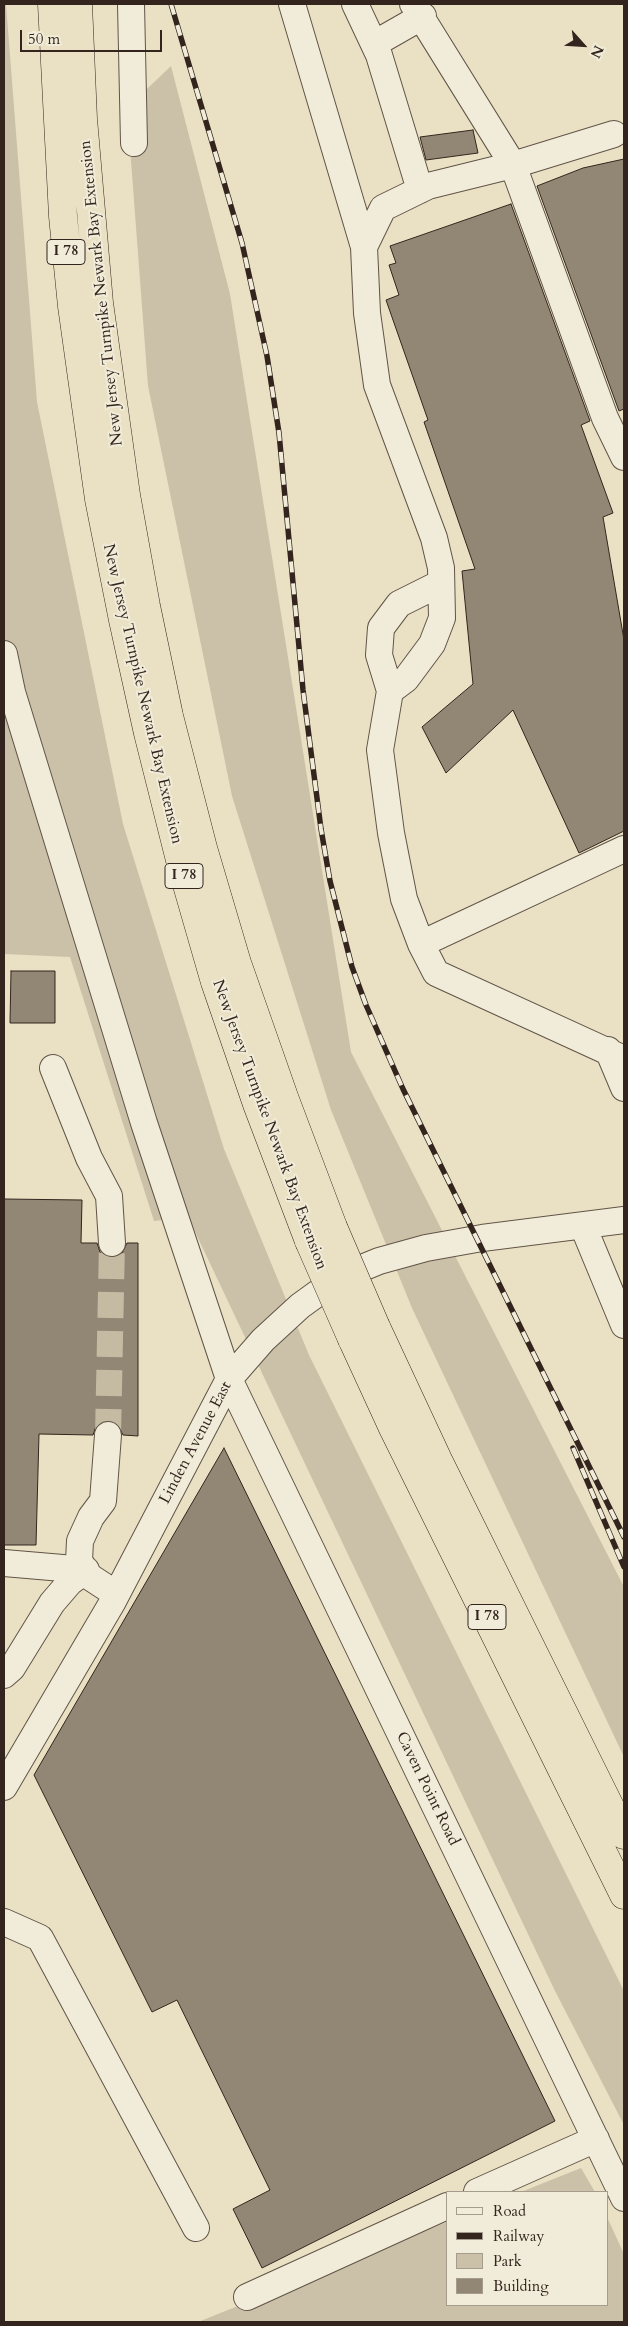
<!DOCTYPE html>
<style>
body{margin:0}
#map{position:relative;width:628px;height:2326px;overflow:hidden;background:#eae1c4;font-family:Cardo,serif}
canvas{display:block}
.frame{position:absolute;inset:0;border:5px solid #33251d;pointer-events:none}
.legend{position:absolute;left:446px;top:2191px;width:162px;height:115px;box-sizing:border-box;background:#f1ecd9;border:1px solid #a59c8e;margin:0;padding:6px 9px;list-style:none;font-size:15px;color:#33251d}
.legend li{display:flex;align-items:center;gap:10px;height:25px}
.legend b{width:25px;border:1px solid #a59c8e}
.north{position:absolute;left:558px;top:20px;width:50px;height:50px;-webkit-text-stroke:4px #f1ecd9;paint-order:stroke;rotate:116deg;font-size:14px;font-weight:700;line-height:20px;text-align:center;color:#33251d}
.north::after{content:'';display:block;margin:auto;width:18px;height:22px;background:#33251d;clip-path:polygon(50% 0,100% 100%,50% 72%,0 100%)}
.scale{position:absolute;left:20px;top:30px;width:142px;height:22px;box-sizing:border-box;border:2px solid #33251d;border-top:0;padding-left:6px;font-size:15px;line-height:18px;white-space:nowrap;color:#33251d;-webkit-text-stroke:4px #f1ecd9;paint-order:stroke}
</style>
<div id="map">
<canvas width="628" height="2326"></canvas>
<div class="frame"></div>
<ul class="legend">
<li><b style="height:6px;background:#f1ecd9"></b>Road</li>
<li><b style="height:6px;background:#33251d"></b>Railway</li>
<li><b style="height:14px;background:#cbc1a8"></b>Park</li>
<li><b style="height:14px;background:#928774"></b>Building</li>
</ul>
<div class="north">N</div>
<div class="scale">50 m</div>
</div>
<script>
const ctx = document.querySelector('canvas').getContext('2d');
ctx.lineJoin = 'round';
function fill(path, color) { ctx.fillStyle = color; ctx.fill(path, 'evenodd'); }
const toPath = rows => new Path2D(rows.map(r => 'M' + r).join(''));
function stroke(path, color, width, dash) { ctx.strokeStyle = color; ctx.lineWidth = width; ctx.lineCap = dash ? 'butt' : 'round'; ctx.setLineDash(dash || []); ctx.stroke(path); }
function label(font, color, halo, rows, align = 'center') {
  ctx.font = font + ' Cardo,serif'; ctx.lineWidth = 4; ctx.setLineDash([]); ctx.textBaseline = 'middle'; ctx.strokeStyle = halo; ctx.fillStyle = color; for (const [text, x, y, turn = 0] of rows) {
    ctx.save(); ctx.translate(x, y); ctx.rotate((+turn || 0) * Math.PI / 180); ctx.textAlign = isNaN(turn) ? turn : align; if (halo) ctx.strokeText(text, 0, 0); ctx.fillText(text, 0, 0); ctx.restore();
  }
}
fill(toPath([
 [4,4,6,4,37,402,123,824,224,1149,309,1355,624,1991,624,2125,555,1991,188,1217,154,1221,70,957,4,954],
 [171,66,230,294,351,1052,624,1587,624,1757,412,1308,331,1110,232,796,148,386,127,108],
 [581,2168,595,2192,521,2192],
 [607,2217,624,2254,624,2322,198,2322,447,2222,447,2305,607,2305]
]), '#cbc1a8');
const building = toPath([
 [473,130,478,153,426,160,420,137,473,130],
 [624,159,624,409,619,411,537,186,583,168,624,159],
 [511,204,590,421,581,425,613,513,603,517,624,640,624,831,579,853,513,710,446,773,422,727,473,684,462,571,475,569,424,422,428,420,386,300,399,295,389,265,396,263,390,246,511,204],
 [11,971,55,971,55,1023,10,1023,11,971],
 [4,1199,82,1200,81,1243,97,1243,100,1252,105,1256,112,1258,121,1255,127,1243,138,1243,138,1436,123,1435,117,1423,109,1420,102,1421,96,1426,93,1435,39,1434,36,1545,4,1545,4,1199],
 [224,1448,555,2121,262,2268,233,2209,270,2190,177,2000,152,2012,34,1775,224,1448]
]);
fill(building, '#928774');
stroke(building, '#33251d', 1);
stroke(toPath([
 [108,1435,112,1243]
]), '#c5bba3', 26, [26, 13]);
const minor = toPath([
 [131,4,134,143],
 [292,4,364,247],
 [355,4,379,55,420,190],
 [374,44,423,16],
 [614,134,513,165,605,418,624,457],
 [441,583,399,604,381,628,379,655,390,691,380,750,391,833,404,899,421,944,436,973,624,1059],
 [4,654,12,692,144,1123,229,1379,624,2198],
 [390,691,406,679,432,644,442,618,441,568,434,538,377,385,367,313,364,247,383,208,428,186,513,165,413,4],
 [421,944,624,849],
 [608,1050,624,1088],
 [53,1068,89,1158,109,1196,112,1243],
 [583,1226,624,1325],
 [108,1435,103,1501,91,1517,80,1541,79,1561,90,1577,116,1594],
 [4,1563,86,1570],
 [4,1675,12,1668,52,1603,70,1582,86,1570],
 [4,1787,112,1603,229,1379,263,1340,300,1306,340,1277,379,1261,426,1248,482,1238,624,1220],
 [4,1922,40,1938,196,2228],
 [477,2192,596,2139],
 [247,2297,447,2206]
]);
const highway = toPath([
 [52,4,63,216,72,306,99,499,123,620,148,733,181,864,215,982,257,1104,309,1241],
 [78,4,83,119,99,303,126,495,146,606,169,716,203,848,237,963,284,1097,333,1227],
 [376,1327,438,1460,624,1835],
 [352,1339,392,1426,624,1895]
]);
stroke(minor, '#615447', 28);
stroke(highway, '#33251d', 29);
stroke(minor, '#f1ecd9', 26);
stroke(highway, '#eae1c4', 28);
const rail = toPath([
 [171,4,242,243,267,356,279,433,303,690,321,829,330,881,352,967,366,1005,403,1089,624,1537],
 [573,1448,624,1567]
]);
stroke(rail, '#33251d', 5.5);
stroke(rail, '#f1ecd9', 4, [11]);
const highwayBridge = toPath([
 [333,1227,376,1327],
 [309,1241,352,1339]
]);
stroke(highwayBridge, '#33251d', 29, []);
stroke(highwayBridge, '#eae1c4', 28);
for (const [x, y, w] of [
 [66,252,38],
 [184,876,38],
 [487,1617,38]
]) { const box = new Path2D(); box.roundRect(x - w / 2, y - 12.5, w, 25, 4); ctx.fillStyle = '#f1ecd9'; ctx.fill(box); stroke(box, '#33251d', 1); }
label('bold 15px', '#33251d', null, [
 ["I 78",66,252],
 ["I 78",184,876],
 ["I 78",487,1617]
]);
label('16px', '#33251d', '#f1ecd9', [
 ["New Jersey Turnpike Newark Bay Extension",102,293,-96],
 ["New Jersey Turnpike Newark Bay Extension",142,694,77],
 ["New Jersey Turnpike Newark Bay Extension",269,1125,70],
 ["Linden Avenue East",196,1443,-62],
 ["Caven Point Road",427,1789,64]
]);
</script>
